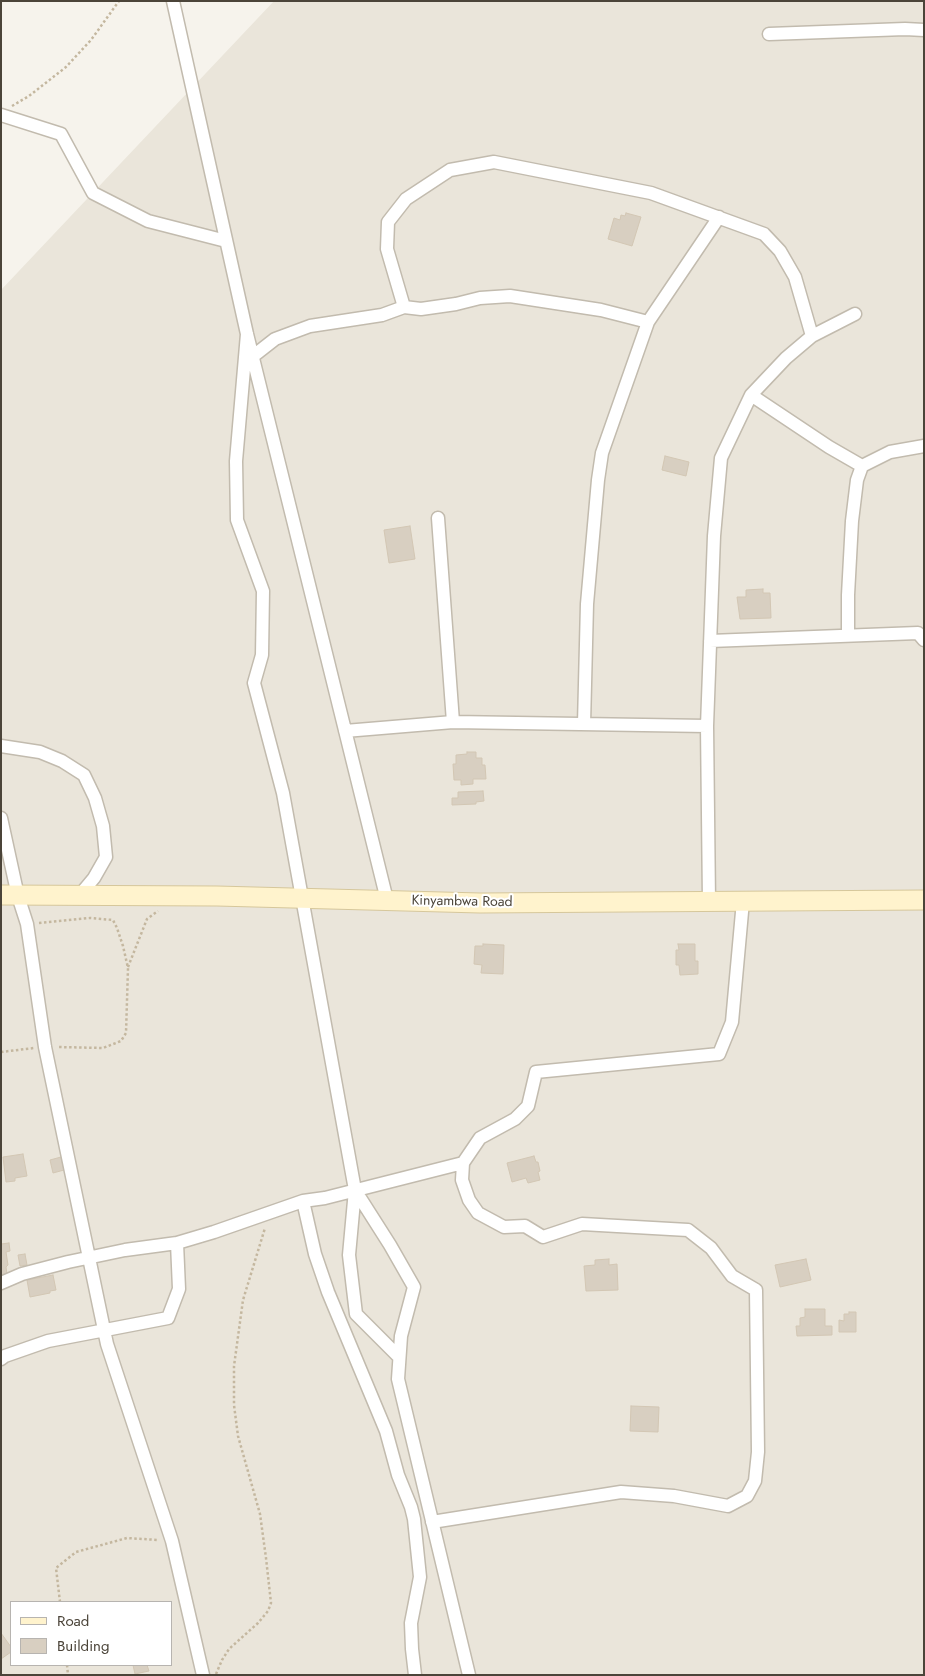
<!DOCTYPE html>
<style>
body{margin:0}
#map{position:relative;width:925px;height:1676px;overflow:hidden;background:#f6f3ec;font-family:Jost,sans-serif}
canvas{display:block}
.frame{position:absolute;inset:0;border:2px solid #4b4439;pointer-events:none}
.legend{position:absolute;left:10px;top:1601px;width:162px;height:65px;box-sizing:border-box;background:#fff;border:1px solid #b7b4b0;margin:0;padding:6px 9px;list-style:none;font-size:15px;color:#4b4439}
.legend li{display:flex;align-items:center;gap:10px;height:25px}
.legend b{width:25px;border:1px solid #b7b4b0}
</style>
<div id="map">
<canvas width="925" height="1676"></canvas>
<div class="frame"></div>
<ul class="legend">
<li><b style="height:6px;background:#fff3cd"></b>Road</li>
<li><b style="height:14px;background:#d8cfc1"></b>Building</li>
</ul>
</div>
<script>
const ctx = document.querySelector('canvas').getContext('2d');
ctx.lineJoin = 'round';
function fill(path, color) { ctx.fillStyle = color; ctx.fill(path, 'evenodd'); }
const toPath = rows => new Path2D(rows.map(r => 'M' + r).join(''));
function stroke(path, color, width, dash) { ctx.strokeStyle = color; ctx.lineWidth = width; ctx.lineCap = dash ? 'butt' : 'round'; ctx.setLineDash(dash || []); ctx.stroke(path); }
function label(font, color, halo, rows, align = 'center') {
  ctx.font = font + ' Jost,sans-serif'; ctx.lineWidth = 4; ctx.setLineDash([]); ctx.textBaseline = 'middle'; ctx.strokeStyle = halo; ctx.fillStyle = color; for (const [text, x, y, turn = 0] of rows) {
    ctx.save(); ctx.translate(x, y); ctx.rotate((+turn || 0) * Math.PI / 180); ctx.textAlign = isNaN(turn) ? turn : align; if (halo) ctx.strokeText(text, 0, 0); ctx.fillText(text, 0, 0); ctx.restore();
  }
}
fill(toPath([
 [274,1,924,1,924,1675,1,1675,1,290],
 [11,1602,171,1602,171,1665,11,1665]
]), '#eae5da');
const building = toPath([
 [626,213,641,217,632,246,608,239,614,218,620,220,621,215,625,216,626,213],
 [665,456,689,462,686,476,662,470,665,456],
 [410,526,415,559,389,563,384,530,410,526],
 [763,589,763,593,770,593,771,618,740,619,737,597,746,597,746,590,763,589],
 [467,752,476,752,476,758,482,758,482,765,485,765,486,779,473,779,473,784,461,785,461,780,454,780,453,764,456,764,456,755,467,754,467,752],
 [483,791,484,801,476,802,476,804,452,805,452,798,458,798,458,792,483,791],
 [483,944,504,945,503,974,481,973,482,965,474,964,475,946,483,946,483,944],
 [678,944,695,944,695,961,698,961,698,974,680,975,679,965,676,965,676,950,679,950,678,944],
 [23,1154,27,1176,15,1178,15,1181,6,1182,3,1157,23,1154],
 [534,1156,536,1162,538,1162,540,1171,538,1172,540,1180,528,1183,526,1178,512,1182,507,1163,534,1156],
 [61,1157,64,1170,53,1173,50,1160,61,1157],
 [9,1243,10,1251,6,1252,8,1265,6,1267,7,1274,1,1275,1,1244,9,1243],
 [25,1254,27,1265,20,1266,18,1255,25,1254],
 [609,1259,609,1265,617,1264,618,1290,586,1291,584,1266,595,1265,595,1260,609,1259],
 [806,1259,811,1280,780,1287,775,1265,806,1259],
 [53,1275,56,1290,50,1291,50,1293,30,1297,27,1280,53,1275],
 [805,1309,825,1309,825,1326,832,1326,832,1335,797,1336,796,1326,800,1326,800,1318,805,1317,805,1309],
 [849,1312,856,1312,856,1332,839,1332,839,1320,844,1321,844,1314,849,1314,849,1312],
 [631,1406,659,1407,658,1432,630,1431,631,1406],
 [1,1633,11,1647,11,1652,1,1659,1,1633],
 [133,1665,147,1665,149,1671,135,1674,133,1665]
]);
fill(building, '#d8cfc1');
stroke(building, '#d3c7b4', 1);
const street = toPath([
 [173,1,247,334,387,900],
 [769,34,905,29,924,30],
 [1,115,61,134,93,193,148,221,226,241],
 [404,307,387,249,388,222,406,199,450,170,494,162,651,193,764,234,780,251,795,277,812,336],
 [247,334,236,461,237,520,263,591,262,655,254,683,283,793,355,1190,390,1245,414,1287,401,1336,398,1379,469,1675],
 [252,357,275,339,310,326,382,315,404,307,421,309,456,304,480,298,510,296,601,310,648,322],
 [751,395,829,447,862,466],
 [848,635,848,595,852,521,857,480,862,466,890,452,924,446],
 [710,641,918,633,924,640],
 [453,722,707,726,714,536,721,458,751,395,786,358,812,336,855,314],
 [584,724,587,604,598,480,602,453,648,322,719,217],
 [707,726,709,902],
 [345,731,453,722,438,518],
 [1,746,40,752,62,761,84,775,95,798,103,826,106,857,94,878,79,896],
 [1,818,18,896,27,924,45,1047,107,1344,172,1541,203,1675],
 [355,1190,349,1255,356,1314,399,1357],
 [303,1201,315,1254,328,1292,386,1431,398,1475,411,1507,414,1519,420,1577,411,1623,412,1649,415,1675],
 [1,1283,22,1274,68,1262,125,1250,177,1243,214,1232,303,1201,325,1198,463,1163,480,1138,515,1119,528,1106,536,1072,719,1054,732,1022,743,901],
 [1,1359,5,1356,48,1341,168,1318,179,1289,177,1243],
 [432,1522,621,1492,674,1496,728,1506,747,1496,755,1481,758,1452,756,1290,732,1276,711,1248,688,1230,582,1224,543,1237,525,1226,504,1227,478,1213,469,1200,462,1180,463,1163]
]);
const secondary = toPath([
 [1,895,217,896,480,903,924,900]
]);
stroke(street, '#c2bbae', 15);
stroke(secondary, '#d6c79b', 21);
stroke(toPath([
 [12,106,29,96,66,67,91,40,119,1],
 [39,923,90,918,113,920,117,928,123,946,128,968,126,1033,121,1041,103,1048,57,1047],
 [128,967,147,919,158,911],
 [1,1052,34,1048],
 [60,1602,56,1568,76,1552,127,1538,158,1540],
 [67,1665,68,1675],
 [216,1674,222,1660,229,1649,258,1623,268,1611,271,1603,266,1558,260,1514,238,1436,234,1405,234,1366,243,1300,265,1228]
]), '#c4b79f', 2.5, [2.5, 2.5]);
stroke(street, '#fff', 12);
stroke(secondary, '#fff3cd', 19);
label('14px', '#4b4439', '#fff', [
 ["Kinyambwa Road",462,902,1]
]);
</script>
